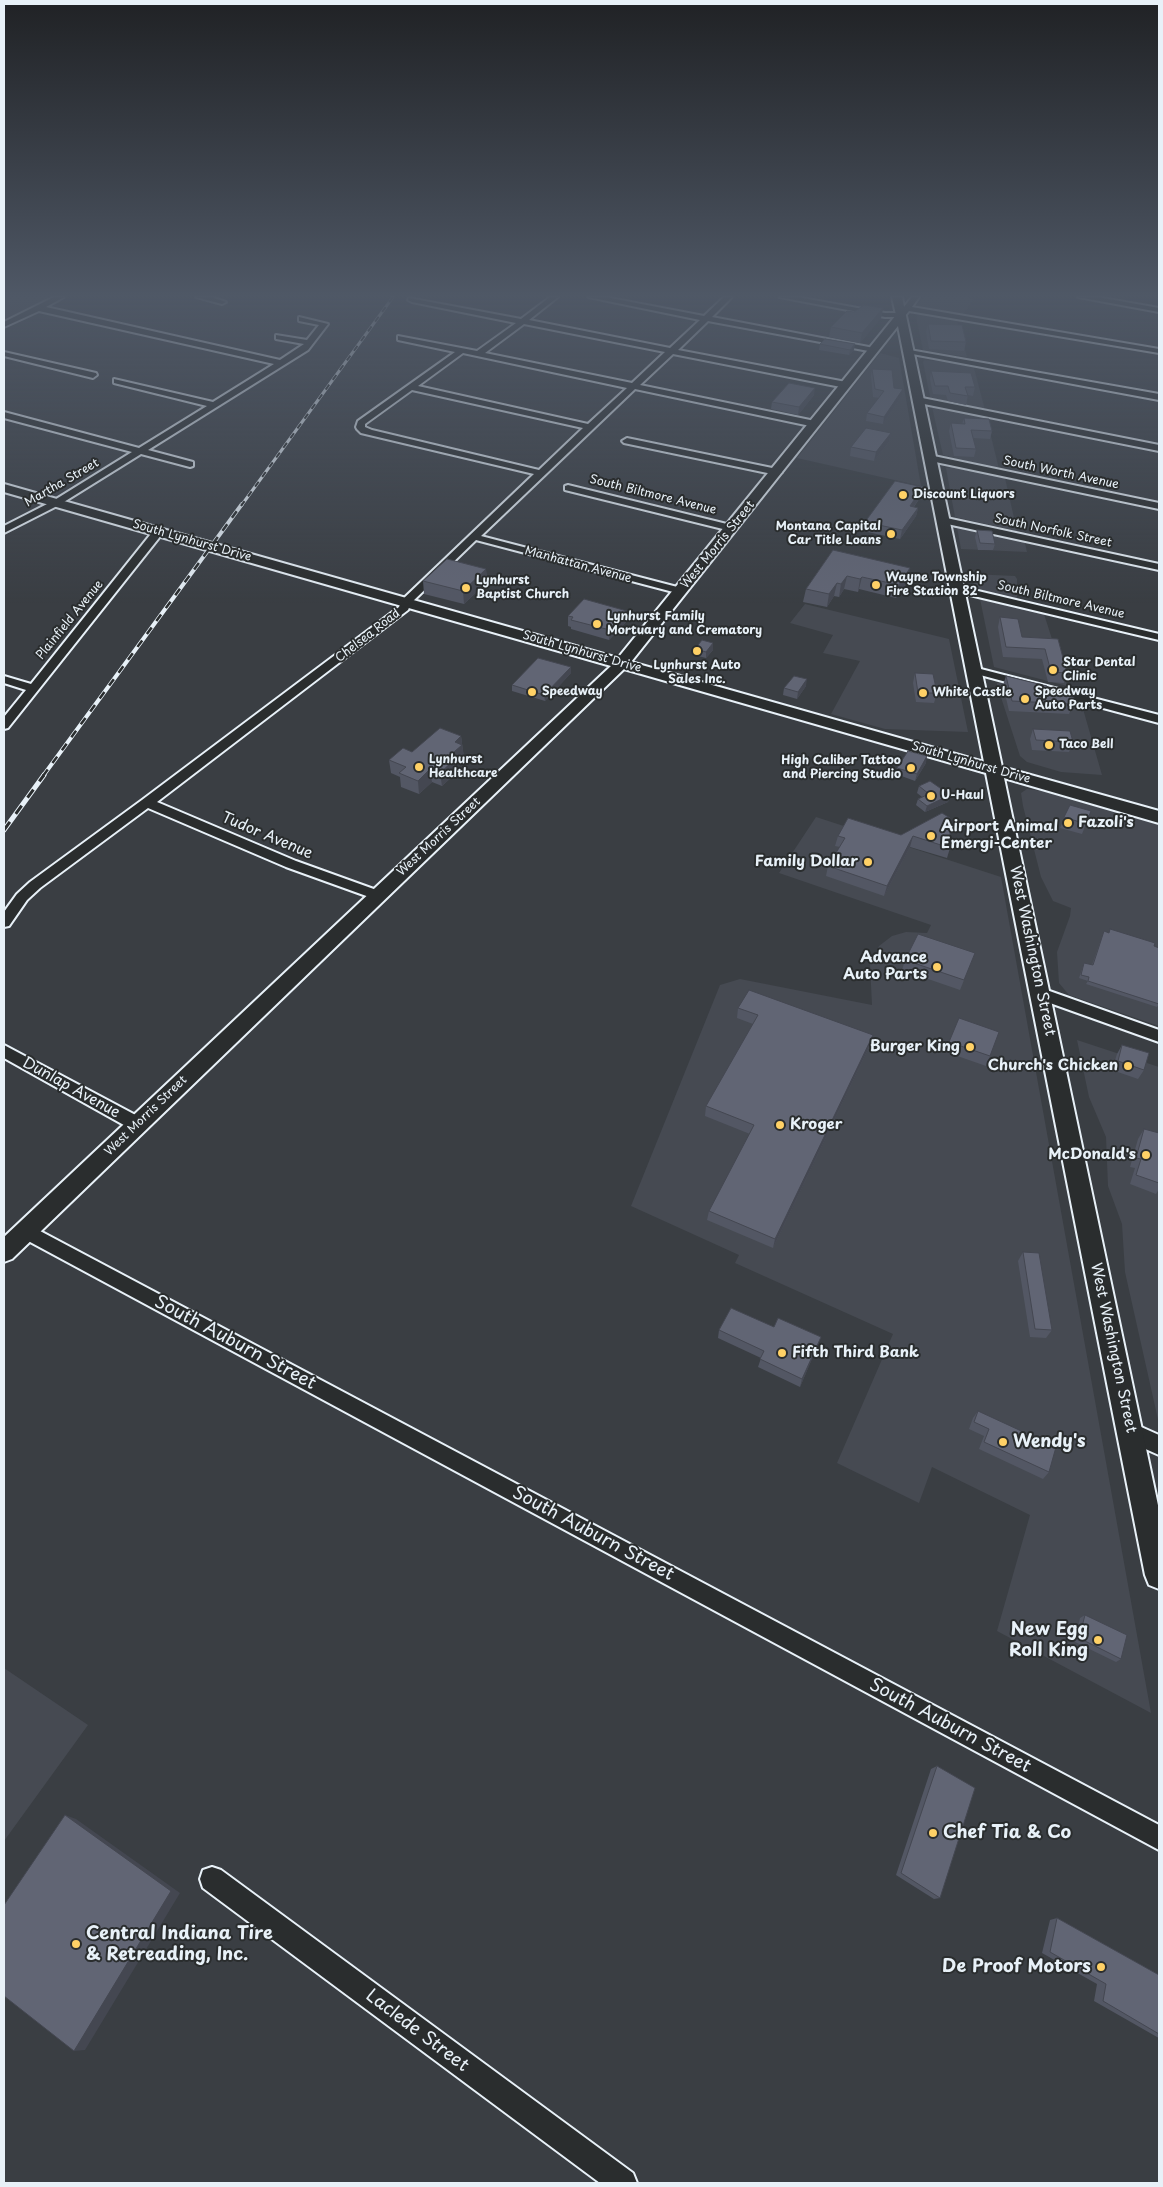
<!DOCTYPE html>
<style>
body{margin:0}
#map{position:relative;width:1163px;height:2187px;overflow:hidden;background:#3a3e43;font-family:"Playpen Sans",sans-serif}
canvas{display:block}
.frame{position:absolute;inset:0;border:5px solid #e8f1f8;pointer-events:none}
</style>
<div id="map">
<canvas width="1163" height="2187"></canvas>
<div class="frame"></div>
</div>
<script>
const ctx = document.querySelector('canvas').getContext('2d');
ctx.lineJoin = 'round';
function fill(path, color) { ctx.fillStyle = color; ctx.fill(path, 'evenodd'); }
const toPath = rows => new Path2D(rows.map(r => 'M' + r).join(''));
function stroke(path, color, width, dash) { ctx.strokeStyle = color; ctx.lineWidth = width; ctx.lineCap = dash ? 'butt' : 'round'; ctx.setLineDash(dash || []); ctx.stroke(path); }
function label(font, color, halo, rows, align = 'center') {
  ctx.font = font + ' "Playpen Sans",sans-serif'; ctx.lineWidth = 4; ctx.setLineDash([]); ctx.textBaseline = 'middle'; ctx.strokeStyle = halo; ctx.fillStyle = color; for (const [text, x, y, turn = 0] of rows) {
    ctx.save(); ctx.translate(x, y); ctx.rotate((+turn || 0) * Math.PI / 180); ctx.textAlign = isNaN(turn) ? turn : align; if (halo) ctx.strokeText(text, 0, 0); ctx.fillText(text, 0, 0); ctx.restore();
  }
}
fill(toPath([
 [4,297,54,297,4,322],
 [922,297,963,297,974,299,962,316,916,307],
 [919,313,957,320,967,357,923,350,916,317],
 [880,353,899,358,921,486,797,458],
 [924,360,952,362,974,368,985,410,931,401,923,362],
 [937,406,986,416,999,469,943,455,932,407],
 [953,467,1005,478,1017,531,955,517,946,468],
 [957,527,1024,539,1027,552,961,549],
 [970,574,1015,576,1017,579,1017,600,974,588],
 [980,599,1044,614,1067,686,994,667],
 [805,604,949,639,968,732,885,729,831,714,860,661,823,653,833,635,790,623],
 [1001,682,1081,702,1102,775,1061,772,1027,762,1020,756,997,685,997,683],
 [1027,789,1042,791,1159,825,1159,1026,1069,995,1059,983,1057,952,1070,916,1071,908,1053,901,1041,877,1023,806,1021,793],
 [816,817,1001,877,1151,1713,997,1631,1030,1515,932,1467,919,1503,837,1463,893,1334,735,1263,739,1255,631,1206,720,985,740,979,872,1005,870,964,879,946,892,936,906,932,927,933,931,925,779,873],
 [1077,1040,1159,1067,1159,1424,1125,1272,1122,1224,1108,1186,1106,1137,1089,1097],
 [4,1668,88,1725,4,1841]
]), '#464a52');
const minor = toPath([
 [54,297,64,297,46,307,280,360,304,344,276,339,276,335,307,340,319,325,299,321,299,317,328,324,308,350,148,450,193,462,193,466,190,467,141,454,59,505,4,533,4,526,53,501,132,452,4,418,4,412,139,448,207,406,114,383,114,379,213,402,274,364,39,311,4,327,4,322,54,297],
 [196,297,211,297,226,302,222,304,196,297],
 [550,297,558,297,529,320,670,348,700,320,588,297,605,297,704,316,724,297,732,297,712,317,874,348,878,350,874,352,708,321,678,350,846,382,850,385,846,388,673,354,640,385,815,421,819,424,815,427,635,389,481,536,685,589,686,591,685,593,677,593,476,540,411,603,408,610,157,802,296,861,382,892,384,895,382,898,372,898,286,867,148,808,40,888,27,900,9,926,4,927,4,912,17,894,30,882,142,800,399,607,402,600,534,474,361,433,357,429,356,427,358,421,455,352,398,340,398,336,477,351,516,323,412,302,408,300,409,298,521,319,550,297],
 [524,324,665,352,632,383,485,353,524,324],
 [463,353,627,388,588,424,418,386,463,353],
 [412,390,583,428,539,470,372,430,365,427,365,424,412,390],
 [779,297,797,297,885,313,899,313,912,297,919,297,912,307,1159,349,1159,353,909,311,904,317,885,317,779,297],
 [1078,297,1097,297,1159,308,1159,312,1078,297],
 [904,349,1159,394,1159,400,907,353,903,351,904,349],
 [4,352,96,373,97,375,93,378,4,356,4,352],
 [917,397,1159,445,1159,451,914,402,914,398,917,397],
 [627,438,777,469,782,472,777,475,624,443,622,441,627,438],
 [929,455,1159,503,1159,509,926,460,926,456,929,455],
 [568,485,735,526,736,528,731,531,565,490,565,486,568,485],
 [942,517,1159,564,1159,570,938,522,938,518,942,517],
 [158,529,162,530,162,534,8,728,4,729,4,717,26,690,4,683,4,676,31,684,154,530,158,529],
 [957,586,1159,634,1159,640,953,591,952,589,953,587,957,586],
 [973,667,1159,715,1159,723,969,672,967,670,969,668,973,667],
 [1041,988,1159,1030,1159,1042,1036,998,1033,994,1036,990,1041,988],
 [4,1045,143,1119,145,1124,143,1129,137,1131,131,1129,4,1058,4,1045],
 [25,1223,1159,1825,1159,1850,19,1236,16,1231,19,1226,25,1223],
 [1130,1422,1159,1435,1159,1455,1123,1439,1120,1432,1123,1425,1130,1422],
 [212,1867,221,1870,633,2173,637,2183,600,2183,203,1888,200,1879,203,1870,212,1867]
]);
const major = toPath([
 [892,297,902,297,1002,767,1159,811,1159,823,1004,778,1159,1510,1159,1589,1149,1585,1145,1575,986,773,624,669,12,1259,4,1262,4,1237,611,666,4,492,4,484,618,658,896,315,892,297],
 [898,326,984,762,631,662,898,326]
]);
stroke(minor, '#e8f1f8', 4);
stroke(major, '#e8f1f8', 4);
fill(minor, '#2a2d2e');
fill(major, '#2a2d2e');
const railFar2 = toPath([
 [241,506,393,297]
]);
const railFar1 = toPath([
 [43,776,242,504]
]);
const rail = toPath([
 [4,830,44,775]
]);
stroke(railFar2, '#e8f1f8', 3);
stroke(railFar1, '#e8f1f8', 4);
stroke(rail, '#e8f1f8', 5);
stroke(railFar2, '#2a2d2e', 2, [6]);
stroke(railFar1, '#2a2d2e', 2.5, [8]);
stroke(rail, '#2a2d2e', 3, [10]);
fill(toPath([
 [883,308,881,318,860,343,829,337,831,327,854,312],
 [928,324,966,342,964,351,929,349,926,332],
 [820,344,854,350,849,355,819,350],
 [872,369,894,388,901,397,883,424,866,421,867,413,879,398,873,397,871,376],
 [931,371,975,387,973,396,968,395,966,405,948,401,946,395,933,394,930,379],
 [814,395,798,415,771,409,772,402],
 [964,418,992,431,990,439,973,438,976,449,974,457,954,456,949,431,951,423,962,424],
 [891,433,889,442,874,461,850,456,851,447],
 [923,487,921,496,914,507,918,508,916,516,900,539,863,531,865,522],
 [977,530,995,544,993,550,978,550,975,537],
 [833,550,908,581,896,598,859,589,858,592,844,589,839,597,834,596,827,607,803,602,806,589],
 [486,569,487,582,464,604,424,594,423,581],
 [627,611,627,621,609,640,571,629,571,627,568,626,568,616],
 [1000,617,1022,637,1058,639,1067,673,1064,683,1048,682,1042,659,1003,657,998,627],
 [713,643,713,650,706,658,694,655,695,649],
 [571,673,545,701,512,691,512,685],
 [915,673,937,693,934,703,916,702,913,683],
 [1006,676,1049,693,1073,704,1069,714,1009,711,1003,685],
 [806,686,797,699,783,695,784,688],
 [1033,729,1073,742,1069,752,1032,750,1030,739],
 [461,736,464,758,454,767,455,774,442,786,432,782,419,794,401,787,400,777,391,773,389,760],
 [926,763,915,781,896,774,897,768],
 [919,786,950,795,948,802,925,812,916,805,918,799,922,797,917,793],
 [1070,805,1086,824,1082,834,1060,828],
 [942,813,950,848,947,858,910,847,884,896,826,876,828,866,840,847,835,846,838,836,901,835],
 [1110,929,1154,946,1159,1004,1157,1007,1086,984,1088,981,1079,978,1084,963,1092,965,1104,931,1109,933],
 [975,953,960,990,902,970,905,960],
 [738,1008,873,1035,870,1045,773,1248,707,1220,709,1211,750,1134,705,1116,706,1106,753,1024,737,1018],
 [959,1018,990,1056,986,1066,946,1052],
 [1122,1045,1144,1070,1138,1079,1112,1070,1117,1054],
 [1144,1129,1159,1133,1159,1189,1156,1194,1130,1184,1135,1168,1130,1167,1138,1139],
 [1023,1252,1052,1330,1046,1338,1030,1337,1018,1261],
 [774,1327,821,1337,800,1387,758,1367,761,1358,718,1338,719,1330],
 [978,1411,1049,1472,1043,1479,979,1449,984,1436,969,1429,973,1418],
 [1085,1615,1121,1659,1116,1662,1075,1642,1080,1618],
 [937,1766,940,1898,934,1899,896,1875,931,1769],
 [1057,1918,1159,1975,1159,2038,1157,2037,1094,2001,1097,1984,1042,1953,1050,1920]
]), '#535764');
fill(toPath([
 [883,308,881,318,860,343,862,333],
 [855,344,854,350,849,355,850,350],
 [815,388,814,395,798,415,799,407],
 [903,389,901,397,883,424,884,417],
 [891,433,889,442,874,461,876,452],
 [923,487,921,496,908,515,910,506],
 [918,508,916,516,900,539,902,530],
 [910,568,908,581,896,598,899,585],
 [486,569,487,582,464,604,463,591],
 [847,576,844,589,839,597,841,584],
 [862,577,859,589,858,592,860,579],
 [837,583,834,596,827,607,829,594],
 [627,611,627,621,609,640,610,630],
 [713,643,713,650,706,658,706,652],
 [571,667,571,673,545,701,544,695],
 [807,679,806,686,797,699,798,692],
 [461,736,464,758,454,767,455,774,442,786,440,773,455,742],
 [927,756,926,763,915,781,917,774],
 [430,769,432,782,419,794,418,781],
 [950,795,948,802,925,812,927,806],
 [913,836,910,847,884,896,887,886],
 [873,1035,870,1045,773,1248,775,1239],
 [821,1337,818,1345,800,1387,802,1379],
 [65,1815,76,1819,180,1893,85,2050,74,2051]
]), '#444751');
const building = toPath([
 [864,305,883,308,862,333,831,327,847,311,854,312,864,305],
 [928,324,962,325,966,342,931,341,928,324],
 [825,339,855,344,850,350,820,344,825,339],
 [872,369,892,370,894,388,903,389,884,417,867,413,884,391,875,389,872,369],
 [931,371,971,373,975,387,965,387,968,396,950,393,948,386,935,386,931,371],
 [789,383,815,388,799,407,772,402,789,383],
 [964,418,989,419,992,431,971,430,976,449,956,448,951,423,965,424,964,418],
 [866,428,891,433,876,452,851,447,866,428],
 [895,481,923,487,910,506,918,508,902,530,865,522,895,481],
 [977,530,992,531,995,544,980,543,977,530],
 [833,550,910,568,899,585,862,577,860,579,847,576,841,584,837,583,829,594,806,589,833,550],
 [447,559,486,569,463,591,423,581,447,559],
 [584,599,627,611,610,630,571,620,573,617,568,616,584,599],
 [1000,617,1018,619,1022,637,1058,639,1067,673,1051,672,1045,649,1006,647,1000,617],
 [702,640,713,643,706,652,695,649,702,640],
 [538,658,571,667,544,695,512,685,538,658],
 [915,673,933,674,937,693,918,693,915,673],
 [794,676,807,679,798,692,784,688,794,676],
 [1006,676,1047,686,1049,693,1074,695,1073,704,1012,701,1006,676],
 [440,728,461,736,455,742,462,745,447,758,453,761,440,773,430,769,418,781,399,773,406,767,389,760,403,748,412,752,440,728],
 [1033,729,1070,731,1073,742,1036,740,1033,729],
 [908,751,927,756,917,774,897,768,908,751],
 [930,781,950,795,927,806,918,799,929,794,919,786,930,781],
 [1070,805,1091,811,1086,824,1064,817,1070,805],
 [942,813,950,818,950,848,913,836,887,886,828,866,845,838,838,836,848,818,901,835,942,813],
 [1110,929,1155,943,1154,946,1159,948,1159,1004,1088,981,1089,977,1081,975,1084,963,1093,965,1104,931,1109,933,1110,929],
 [918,934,975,953,964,980,905,960,918,934],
 [749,990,873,1035,775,1239,709,1211,754,1125,706,1106,758,1015,738,1008,749,990],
 [959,1018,999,1032,990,1056,949,1042,959,1018],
 [1122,1045,1149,1053,1144,1070,1118,1061,1122,1045],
 [1144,1129,1159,1133,1159,1183,1136,1175,1141,1159,1136,1158,1144,1129],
 [1023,1252,1039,1253,1052,1330,1035,1329,1023,1252],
 [731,1308,774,1327,778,1318,821,1337,802,1379,760,1359,764,1351,719,1330,731,1308],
 [978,1411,1056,1447,1049,1472,984,1442,989,1429,974,1422,978,1411],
 [1085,1615,1127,1635,1121,1659,1079,1638,1085,1615],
 [937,1766,975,1788,940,1898,901,1873,937,1766],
 [65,1815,171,1891,74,2051,4,1996,4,1905,65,1815],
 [1057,1918,1159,1975,1159,2034,1103,2001,1106,1984,1050,1952,1057,1918]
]);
fill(building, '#616574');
stroke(building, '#444751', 1);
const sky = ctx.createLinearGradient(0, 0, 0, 604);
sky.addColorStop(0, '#202225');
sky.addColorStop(0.49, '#4f5866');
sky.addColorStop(1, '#4f586600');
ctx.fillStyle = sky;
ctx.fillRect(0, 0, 1163, 604);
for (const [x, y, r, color] of [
 [903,495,5,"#ffd166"],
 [891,534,5,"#ffd166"],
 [876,585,5,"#ffd166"],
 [466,588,5,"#ffd166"],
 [597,624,5,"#ffd166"],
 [697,651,5,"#ffd166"],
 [1053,670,5,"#ffd166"],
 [532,692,5,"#ffd166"],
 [923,693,5,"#ffd166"],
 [1025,699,5,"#ffd166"],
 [1049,745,5,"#ffd166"],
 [419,767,5,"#ffd166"],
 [911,768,5,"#ffd166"],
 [931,796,5,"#ffd166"],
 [1068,823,5,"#ffd166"],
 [931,836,5,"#ffd166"],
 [868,862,5,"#ffd166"],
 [937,967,5,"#ffd166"],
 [970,1047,5,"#ffd166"],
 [1128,1066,5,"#ffd166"],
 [780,1125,5,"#ffd166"],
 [1146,1155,5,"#ffd166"],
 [782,1353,5,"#ffd166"],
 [1003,1442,5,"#ffd166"],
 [1098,1640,5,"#ffd166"],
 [933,1833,5,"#ffd166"],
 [76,1944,5,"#ffd166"],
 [1101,1967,5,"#ffd166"]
]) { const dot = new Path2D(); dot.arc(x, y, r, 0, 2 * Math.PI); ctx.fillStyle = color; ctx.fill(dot); stroke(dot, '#2a2d2e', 2); }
label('12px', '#e8f1f8', '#2a2d2e', [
 ["South Worth Avenue",1061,473,12],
 ["Martha Street",62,483,-30],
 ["South Biltmore Avenue",653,495,14],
 ["South Norfolk Street",1053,531,12],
 ["South Lynhurst Drive",192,541,16],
 ["West Morris Street",718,545,-51],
 ["Manhattan Avenue",578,565,15],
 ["South Biltmore Avenue",1061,600,13],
 ["Plainfield Avenue",70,620,-51],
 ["Chelsea Road",368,636,-38],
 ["South Lynhurst Drive",582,652,16],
 ["South Lynhurst Drive",971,763,16],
 ["West Morris Street",439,837,-43],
 ["West Morris Street",146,1116,-44]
]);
label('bold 12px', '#e8f1f8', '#2a2d2e', [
 ["Discount Liquors",913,495],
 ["Montana Capital",881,527,"right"],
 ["Car Title Loans",881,541,"right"],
 ["Wayne Township",886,578],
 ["Fire Station 82",886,592],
 ["Lynhurst",476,581],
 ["Baptist Church",476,595],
 ["Lynhurst Family",607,617],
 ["Mortuary and Crematory",607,631],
 ["Star Dental",1063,663],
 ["Clinic",1063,677],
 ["Lynhurst Auto",697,666,"center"],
 ["Sales Inc.",697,680,"center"],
 ["Speedway",542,692],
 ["Speedway",1035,692],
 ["Auto Parts",1035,706],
 ["White Castle",933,693],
 ["Taco Bell",1059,745],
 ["Lynhurst",429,760],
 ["Healthcare",429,774],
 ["High Caliber Tattoo",901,761,"right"],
 ["and Piercing Studio",901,775,"right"],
 ["U-Haul",941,796]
], 'left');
label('bold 15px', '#e8f1f8', '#2a2d2e', [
 ["Fazoli's",1078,823,"left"],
 ["Airport Animal",941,827,"left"],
 ["Emergi-Center",941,844,"left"],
 ["Family Dollar",858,862],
 ["Advance",927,958],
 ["Auto Parts",927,975],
 ["Burger King",960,1047],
 ["Church's Chicken",1118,1066],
 ["Kroger",790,1125,"left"],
 ["McDonald's",1136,1155],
 ["Fifth Third Bank",792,1353,"left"]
], 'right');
label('15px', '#e8f1f8', '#2a2d2e', [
 ["Tudor Avenue",267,836,23],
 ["West Washington Street",1032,951,78],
 ["Dunlap Avenue",71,1088,29],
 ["West Washington Street",1113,1348,78]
]);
label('18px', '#e8f1f8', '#2a2d2e', [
 ["South Auburn Street",235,1343,28],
 ["South Auburn Street",593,1534,28],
 ["South Auburn Street",950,1726,28],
 ["Laclede Street",417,2031,37]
]);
label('bold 18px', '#e8f1f8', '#2a2d2e', [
 ["Wendy's",1013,1442],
 ["New Egg",1088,1630,"right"],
 ["Roll King",1088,1651,"right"],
 ["Chef Tia & Co",943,1833],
 ["Central Indiana Tire",86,1934],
 ["& Retreading, Inc.",86,1955],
 ["De Proof Motors",1091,1967,"right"]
], 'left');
</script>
